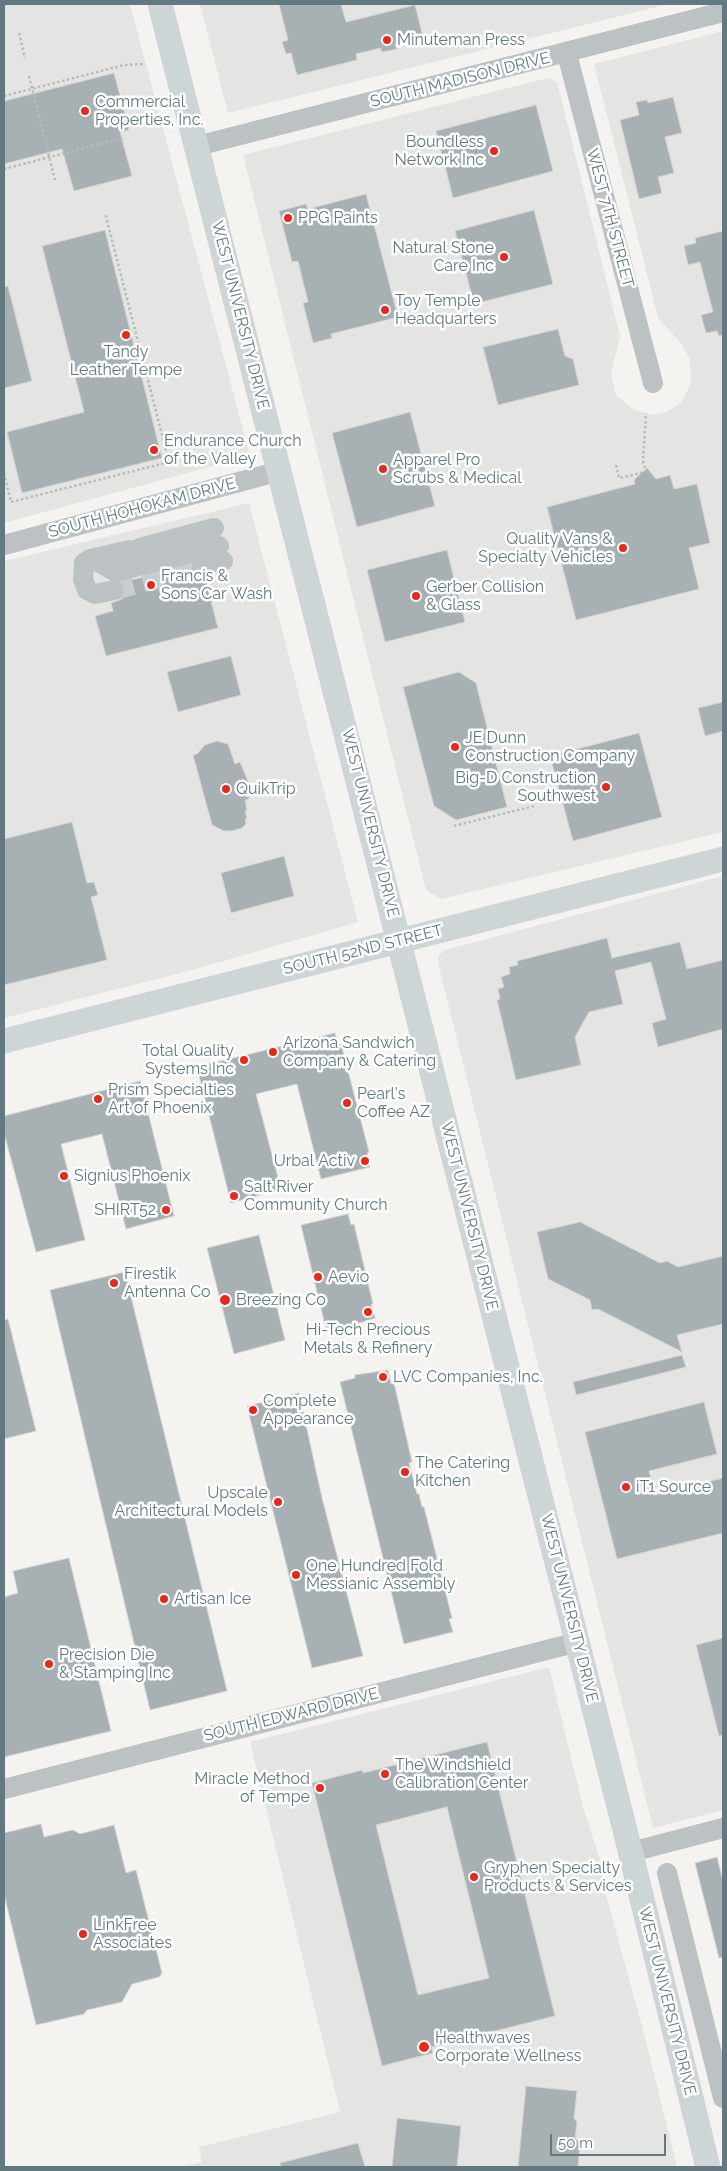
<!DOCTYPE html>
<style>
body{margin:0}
#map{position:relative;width:727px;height:2171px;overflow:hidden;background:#f4f3ef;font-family:Raleway,sans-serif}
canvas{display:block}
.frame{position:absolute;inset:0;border:5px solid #627981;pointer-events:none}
.scale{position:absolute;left:550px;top:2134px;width:116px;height:22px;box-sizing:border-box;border:2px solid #627981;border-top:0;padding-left:6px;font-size:15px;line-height:18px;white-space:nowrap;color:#627981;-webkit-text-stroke:4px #fff;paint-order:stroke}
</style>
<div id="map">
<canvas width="727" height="2171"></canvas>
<div class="frame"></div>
<div class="scale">50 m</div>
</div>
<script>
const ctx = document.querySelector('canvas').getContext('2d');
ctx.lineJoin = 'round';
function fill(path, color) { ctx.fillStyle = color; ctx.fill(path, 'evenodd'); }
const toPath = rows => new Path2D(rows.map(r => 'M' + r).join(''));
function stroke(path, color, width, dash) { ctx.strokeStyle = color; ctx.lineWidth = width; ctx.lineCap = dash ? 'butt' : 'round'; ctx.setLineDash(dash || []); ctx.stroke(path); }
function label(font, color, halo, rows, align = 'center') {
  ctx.font = font + ' Raleway,sans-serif'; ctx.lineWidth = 5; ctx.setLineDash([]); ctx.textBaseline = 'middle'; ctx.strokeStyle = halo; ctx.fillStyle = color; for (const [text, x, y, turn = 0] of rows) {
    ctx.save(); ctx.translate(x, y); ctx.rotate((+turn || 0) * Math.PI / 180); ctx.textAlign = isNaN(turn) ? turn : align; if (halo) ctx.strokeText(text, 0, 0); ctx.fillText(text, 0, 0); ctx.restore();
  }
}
fill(toPath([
 [4,4,130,4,250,456,4,523],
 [200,4,669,4,228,113],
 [723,31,723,832,441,899,426,890,243,155,548,78,557,82,620,336,611,373,616,395,633,409,651,415,666,412,681,403,691,383,690,359,679,341,658,318,594,64],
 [249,503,358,922,196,969,4,1018,4,561],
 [723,876,723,1810,653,1828,439,967,438,956,445,950],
 [549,1667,584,1810,600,1860,606,1895,645,2037,677,2167,179,2167,202,2162,199,2147,340,2112,250,1742]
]), '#e4e5e3');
const building = toPath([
 [279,4,341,4,346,22,415,5,423,37,395,44,397,49,382,52,380,48,356,54,357,60,297,75,291,53,286,54,282,42,288,40,279,4],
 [114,73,129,130,120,132,132,176,74,191,62,149,4,164,4,101,114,73],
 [673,97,682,133,665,137,674,173,658,177,662,193,639,199,620,120,639,115,636,102,647,100,648,103,673,97],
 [536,105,553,171,453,198,436,131,536,105],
 [366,194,398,317,331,334,332,338,313,343,303,303,308,302,298,261,292,262,279,211,306,204,308,209,366,194],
 [534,210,553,284,474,304,455,231,534,210],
 [105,230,162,458,22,493,7,432,84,412,42,246,105,230],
 [723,231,723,335,719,336,717,331,706,333,701,315,713,312,700,262,688,265,684,246,696,243,695,238,723,231],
 [8,286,32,381,4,388,4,287,8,286],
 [558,329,565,356,573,359,579,385,498,405,483,347,558,329],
 [410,412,435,506,357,527,332,433,410,412],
 [647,468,656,479,670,475,674,489,697,484,710,543,689,548,699,589,576,620,547,507,635,484,634,480,647,468],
 [447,550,465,622,385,642,367,570,447,550],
 [189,566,193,576,198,579,205,578,218,628,106,656,95,616,113,611,111,603,122,599,125,594,126,588,123,582,189,566],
 [231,656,241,695,178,712,167,672,231,656],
 [459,672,476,683,507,807,456,820,434,806,403,687,459,672],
 [723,702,723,731,705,736,698,708,723,702],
 [639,733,662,817,573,841,550,756,639,733],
 [217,741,228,744,235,764,240,762,249,784,249,799,245,800,247,811,245,811,247,819,245,819,246,824,242,828,231,831,224,831,212,825,193,755,197,754,205,745,217,741],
 [72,822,87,883,94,882,98,895,91,897,107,960,4,985,4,839,72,822],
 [284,856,294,896,231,913,221,873,284,856],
 [607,938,612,958,680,942,687,969,723,960,723,1029,658,1047,652,1023,666,1019,651,962,615,971,623,1004,589,1012,575,1037,581,1065,516,1080,497,1000,500,999,498,989,504,987,501,977,510,974,509,967,518,965,517,961,607,938],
 [335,1033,338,1044,341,1044,369,1152,367,1153,370,1167,321,1179,297,1084,256,1094,281,1189,231,1203,197,1067,335,1033],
 [140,1081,174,1216,126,1229,102,1134,61,1144,85,1240,36,1252,4,1133,4,1116,140,1081],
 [348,1214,351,1225,354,1224,373,1304,371,1304,375,1318,343,1328,342,1326,326,1329,301,1225,348,1214],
 [580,1222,660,1263,667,1261,678,1267,723,1256,723,1324,677,1335,682,1352,598,1309,592,1310,590,1300,548,1279,537,1232,580,1222],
 [259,1235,285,1340,234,1354,207,1248,259,1235],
 [125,1272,227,1691,150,1710,50,1290,125,1272],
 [8,1319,36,1431,4,1439,4,1320,8,1319],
 [682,1355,686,1367,576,1395,573,1382,682,1355],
 [388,1370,391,1384,394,1383,412,1462,409,1463,417,1494,419,1494,422,1507,424,1507,452,1618,449,1619,453,1632,404,1644,340,1382,355,1378,355,1375,388,1370],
 [299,1393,322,1498,363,1656,312,1668,247,1406,299,1393],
 [704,1402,717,1454,649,1471,655,1495,723,1478,723,1533,617,1559,585,1432,704,1402],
 [69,1558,111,1731,4,1757,4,1597,18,1593,13,1571,69,1558],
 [723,1638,723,1735,719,1736,696,1645,723,1638],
 [487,1742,555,2016,431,2047,433,2053,382,2066,312,1783,362,1770,363,1773,487,1742],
 [447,1807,489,1978,418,1995,376,1825,447,1807],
 [41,1824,44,1837,73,1830,80,1834,114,1825,126,1873,136,1870,162,1973,159,1977,132,1984,122,2002,87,2010,84,2014,36,2025,4,1894,4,1833,41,1824],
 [717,1857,723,1881,723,1957,719,1958,695,1863,717,1857],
 [526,2086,577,2091,574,2118,577,2122,575,2138,580,2143,578,2167,518,2167,526,2086],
 [397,2118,461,2126,457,2167,392,2167,397,2118],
 [358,2143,365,2167,281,2167,280,2163,358,2143]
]);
fill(building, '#a7b1b4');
stroke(building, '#d5d4d2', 1);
stroke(toPath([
 [114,590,201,567]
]), '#c8cece', 20, [20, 10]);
stroke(toPath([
 [4,5,7,4],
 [19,33,25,58],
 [29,76,55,180],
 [4,96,124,65,144,64],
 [4,169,123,138],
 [616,465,619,478,646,472,643,461,646,413],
 [4,473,11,502,169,462,105,213],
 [454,826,534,806]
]), '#b6bbbc', 2.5, [2.5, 2.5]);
stroke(toPath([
 [567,54,653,383],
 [197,146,723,12],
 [4,545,280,471],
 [140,548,214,528],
 [93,559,116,572,135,567],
 [144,565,219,546],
 [201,567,223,561],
 [114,590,95,594,87,590,83,579,84,563,90,559,130,550],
 [4,1789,578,1642],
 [631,1852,723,1828],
 [667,1873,723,2098]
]), '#bcc2c4', 20);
stroke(toPath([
 [160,4,624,1826,708,2167],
 [4,1041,723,859]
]), '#cdd5d7', 25);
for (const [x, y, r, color] of [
 [387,40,5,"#e6281d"],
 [85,111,5,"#e6281d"],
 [494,151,5,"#e6281d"],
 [288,218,5,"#e6281d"],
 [504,257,5,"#e6281d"],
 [385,310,5,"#e6281d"],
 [126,335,5,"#e6281d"],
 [154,450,5,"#e6281d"],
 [383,469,5,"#e6281d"],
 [623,548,5,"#e6281d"],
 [151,585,5,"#e6281d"],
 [416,596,5,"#e6281d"],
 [455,747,5,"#e6281d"],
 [606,787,5,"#e6281d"],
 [226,789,5,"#e6281d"],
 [273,1052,5,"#e6281d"],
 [244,1060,5,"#e6281d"],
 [98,1099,5,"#e6281d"],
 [347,1103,5,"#e6281d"],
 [365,1161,5,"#e6281d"],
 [64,1176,5,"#e6281d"],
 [234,1196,5,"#e6281d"],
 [166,1210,5,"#e6281d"],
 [318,1277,5,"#e6281d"],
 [114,1283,5,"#e6281d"],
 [225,1300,6,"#e6281d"],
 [368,1312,5,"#e6281d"],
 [383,1377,5,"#e6281d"],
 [253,1410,5,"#e6281d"],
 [405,1472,5,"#e6281d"],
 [626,1487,5,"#e6281d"],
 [278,1502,5,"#e6281d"],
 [296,1575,5,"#e6281d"],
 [164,1599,5,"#e6281d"],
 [49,1664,5,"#e6281d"],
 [385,1774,5,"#e6281d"],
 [320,1788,5,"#e6281d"],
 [474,1877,5,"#e6281d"],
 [83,1934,5,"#e6281d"],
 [424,2047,6,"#e6281d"]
]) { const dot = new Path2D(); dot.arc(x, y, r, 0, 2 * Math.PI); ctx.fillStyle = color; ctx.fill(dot); stroke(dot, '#fff', 2); }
label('16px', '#627981', '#fff', [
 ["Minuteman Press",397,40],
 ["Commercial",95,102],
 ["Properties, Inc.",95,120],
 ["Boundless",484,142,"right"],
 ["Network Inc",484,160,"right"],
 ["PPG Paints",298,218],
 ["Natural Stone",494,248,"right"],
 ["Care Inc",494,266,"right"],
 ["Toy Temple",395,301],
 ["Headquarters",395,319],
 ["Tandy",126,352,"center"],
 ["Leather Tempe",126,370,"center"],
 ["Endurance Church",164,441],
 ["of the Valley",164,459],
 ["Apparel Pro",393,460],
 ["Scrubs & Medical",393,478],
 ["Quality Vans &",613,539,"right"],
 ["Specialty Vehicles",613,557,"right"],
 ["Francis &",161,576],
 ["Sons Car Wash",161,594],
 ["Gerber Collision",426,587],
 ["& Glass",426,605],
 ["JE Dunn",465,738],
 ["Construction Company",465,756],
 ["Big-D Construction",596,778,"right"],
 ["Southwest",596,796,"right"],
 ["QuikTrip",236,789],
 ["Arizona Sandwich",283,1043],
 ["Company & Catering",283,1061],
 ["Total Quality",234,1051,"right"],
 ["Systems Inc",234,1069,"right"],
 ["Prism Specialties",108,1090],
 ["Art of Phoenix",108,1108],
 ["Pearl's",357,1094],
 ["Coffee AZ",357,1112],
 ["Urbal Activ",355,1161,"right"],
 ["Signius Phoenix",74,1176],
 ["Salt River",244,1187],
 ["Community Church",244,1205],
 ["SHIRT52",156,1210,"right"],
 ["Firestik",124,1274],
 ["Antenna Co",124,1292],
 ["Aevio",328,1277],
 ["Breezing Co",236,1300],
 ["Hi-Tech Precious",368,1330,"center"],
 ["Metals & Refinery",368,1348,"center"],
 ["LVC Companies, Inc.",393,1377],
 ["Complete",263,1401],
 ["Appearance",263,1419],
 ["The Catering",415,1463],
 ["Kitchen",415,1481],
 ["iT1 Source",636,1487],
 ["Upscale",268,1493,"right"],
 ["Architectural Models",268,1511,"right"],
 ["One Hundred Fold",306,1566],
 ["Messianic Assembly",306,1584],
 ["Artisan Ice",174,1599],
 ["Precision Die",59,1655],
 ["& Stamping Inc",59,1673],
 ["The Windshield",395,1765],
 ["Calibration Center",395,1783],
 ["Miracle Method",310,1779,"right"],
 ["of Tempe",310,1797,"right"],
 ["Gryphen Specialty",484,1868],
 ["Products & Services",484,1886],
 ["LinkFree",93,1925],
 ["Associates",93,1943],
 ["Healthwaves",435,2038],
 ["Corporate Wellness",435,2056]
], 'left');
label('16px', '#627981', '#fff', [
 ["SOUTH MADISON DRIVE",460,80,-14],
 ["WEST 7TH STREET",610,218,75],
 ["WEST UNIVERSITY DRIVE",240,315,76],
 ["SOUTH HOHOKAM DRIVE",142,508,-15],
 ["WEST UNIVERSITY DRIVE",370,823,76],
 ["SOUTH 52ND STREET",363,950,-14],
 ["WEST UNIVERSITY DRIVE",469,1216,76],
 ["WEST UNIVERSITY DRIVE",569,1608,76],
 ["SOUTH EDWARD DRIVE",291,1715,-14],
 ["WEST UNIVERSITY DRIVE",667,2001,76]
]);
</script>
